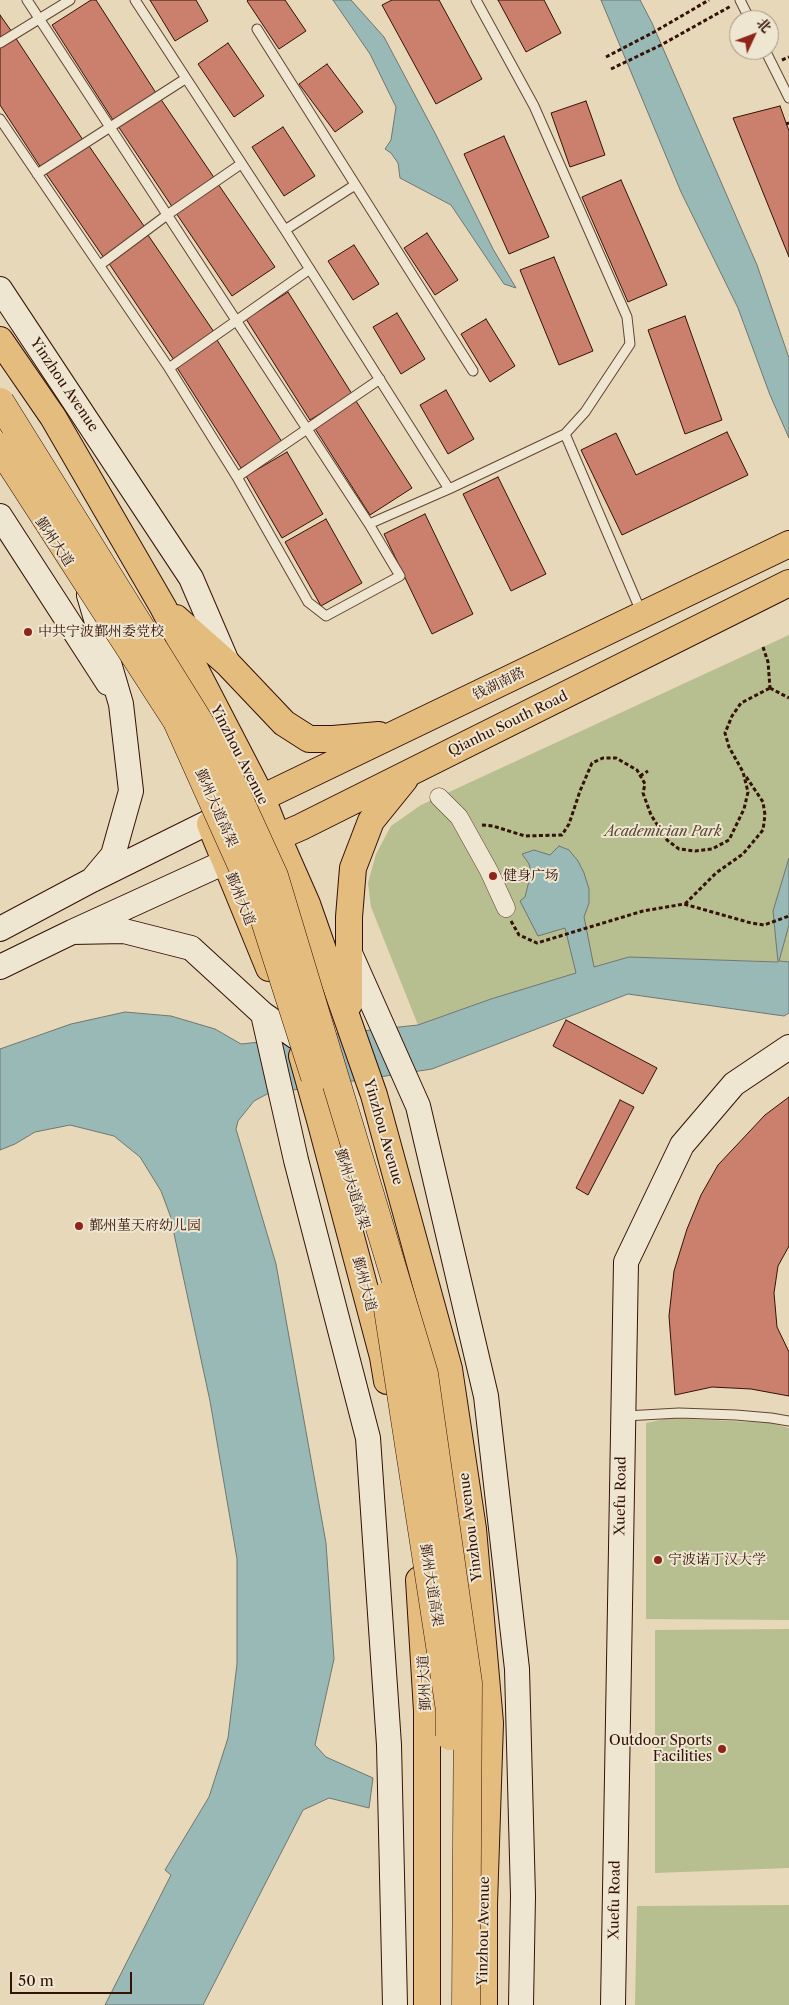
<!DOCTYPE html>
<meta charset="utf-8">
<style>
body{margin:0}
#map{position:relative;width:789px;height:2005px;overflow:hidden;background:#e7d8ba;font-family:"Libre Caslon Text","Noto Serif SC",serif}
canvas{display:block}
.north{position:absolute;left:729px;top:10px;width:50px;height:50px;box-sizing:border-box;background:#efe6d2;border:1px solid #a49180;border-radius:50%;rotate:47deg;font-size:14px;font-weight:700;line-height:20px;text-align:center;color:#341206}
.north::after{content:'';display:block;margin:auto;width:18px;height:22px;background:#8f2418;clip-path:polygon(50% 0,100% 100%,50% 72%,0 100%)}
.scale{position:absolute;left:10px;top:1972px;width:122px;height:22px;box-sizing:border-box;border:2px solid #341206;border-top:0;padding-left:6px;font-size:15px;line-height:18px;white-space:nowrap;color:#341206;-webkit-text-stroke:4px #efe6d2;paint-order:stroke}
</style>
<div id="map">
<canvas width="789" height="2005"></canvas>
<div class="north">北</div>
<div class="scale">50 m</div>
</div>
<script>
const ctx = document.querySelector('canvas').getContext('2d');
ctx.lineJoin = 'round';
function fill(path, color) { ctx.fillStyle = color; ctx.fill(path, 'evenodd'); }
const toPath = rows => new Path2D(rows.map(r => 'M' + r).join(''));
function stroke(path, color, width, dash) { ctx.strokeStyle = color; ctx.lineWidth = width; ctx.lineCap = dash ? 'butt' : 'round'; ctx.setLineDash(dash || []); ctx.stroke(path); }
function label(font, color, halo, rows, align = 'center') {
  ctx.font = font + ' "Libre Caslon Text","Noto Serif SC",serif'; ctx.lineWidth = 4; ctx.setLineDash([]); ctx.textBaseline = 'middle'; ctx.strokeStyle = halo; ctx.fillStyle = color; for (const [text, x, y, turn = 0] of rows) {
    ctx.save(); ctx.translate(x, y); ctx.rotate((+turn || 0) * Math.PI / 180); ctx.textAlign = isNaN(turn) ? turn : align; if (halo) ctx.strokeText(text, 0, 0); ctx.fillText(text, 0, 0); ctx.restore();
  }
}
fill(toPath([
 [789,635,789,962,629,957,491,999,418,1025,371,907,368,883,376,854,391,826,421,805],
 [670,1418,770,1423,789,1428,789,1620,646,1619,646,1423],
 [789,1629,789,1868,655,1873,655,1630],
 [789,1905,789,2005,635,2005,637,1906]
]), '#b7be8f');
const water = toPath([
 [333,0,351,0,384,37,436,135,493,249,516,288,504,284,451,205,400,178,398,163,391,153,385,149,391,140,396,107,370,54,333,0],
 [601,0,640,0,652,23,757,265,789,358,789,438,770,395,738,308,681,192,601,0],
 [559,846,569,850,578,861,584,873,589,889,589,903,584,917,594,967,629,957,778,962,773,911,789,858,789,925,779,961,789,962,789,1013,784,1016,628,994,432,1069,267,1094,254,1101,238,1121,236,1129,276,1264,326,1543,334,1659,315,1745,326,1757,373,1778,369,1808,329,1798,303,1810,203,2005,105,2005,171,1875,165,1870,209,1797,228,1738,237,1664,237,1559,210,1401,170,1215,161,1191,140,1157,114,1136,70,1125,35,1132,15,1144,0,1150,0,1049,71,1024,125,1012,171,1016,215,1029,241,1044,418,1025,491,999,576,973,565,928,538,936,520,901,525,897,531,873,529,864,522,854,534,850,550,855,559,846]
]);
fill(water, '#98b9b6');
stroke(water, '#707670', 1);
const building = toPath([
 [91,0,96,0,156,93,113,120,52,25,91,0],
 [150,0,196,0,208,21,175,41,150,0],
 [248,0,285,0,306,31,279,49,247,1,248,0],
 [392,0,439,0,482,79,436,104,382,5,392,0],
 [498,0,544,0,561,33,526,52,498,0],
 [0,15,12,32,0,40,0,15],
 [15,37,83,140,41,168,0,105,0,47,15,37],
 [228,43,264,96,234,117,198,64,228,43],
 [327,64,363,112,335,132,299,84,327,64],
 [160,98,215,179,173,208,118,126,160,98],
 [586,101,605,155,570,167,551,113,586,101],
 [780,106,789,131,789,257,733,118,780,106],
 [283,127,315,176,284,196,252,147,283,127],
 [504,136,549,237,509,254,464,154,504,136],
 [87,143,146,229,104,258,45,172,87,143],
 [621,180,667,285,628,302,582,197,621,180],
 [218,184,275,267,232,296,176,213,218,184],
 [427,233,458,280,435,295,404,248,427,233],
 [148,235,214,332,174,360,108,262,148,235],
 [354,245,379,284,353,300,328,261,354,245],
 [554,257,593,351,559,365,520,270,554,257],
 [288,292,352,394,310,420,246,319,288,292],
 [397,313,425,359,401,374,373,327,397,313],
 [685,316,722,420,685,434,648,330,685,316],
 [486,319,515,366,490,382,461,334,486,319],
 [217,340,282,442,241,468,176,366,217,340],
 [446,390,474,439,448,454,420,405,446,390],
 [356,401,412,488,370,515,314,427,356,401],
 [727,432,748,475,622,535,581,450,616,433,636,475,727,432],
 [287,452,323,514,282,538,246,476,287,452],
 [498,477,546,574,511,591,463,494,498,477],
 [425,514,473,614,432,634,384,534,425,514],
 [326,519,362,583,321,606,285,542,326,519],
 [566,1020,657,1068,643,1094,553,1046,566,1020],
 [789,1097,789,1246,778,1266,774,1293,777,1327,789,1352,789,1396,751,1389,712,1387,675,1395,669,1316,674,1271,687,1229,701,1195,718,1165,765,1115,789,1097],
 [620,1100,634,1107,588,1195,576,1188,620,1100]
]);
fill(building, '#ca806d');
stroke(building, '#341206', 1);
const lane = toPath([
 [27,0,369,524,449,489,285,230,135,0],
 [476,0,534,106,627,317,630,344,585,412,565,434,642,614],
 [740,0,750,20],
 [257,29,473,371],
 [0,43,70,0],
 [765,50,789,98],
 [0,119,169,368,237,477,308,602,326,616,400,576,369,524],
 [37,174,185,79],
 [285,230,355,185],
 [100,265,167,215,241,164],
 [169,368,310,269],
 [237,477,380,379],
 [449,489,565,434],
 [625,1416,679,1413,736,1415,771,1418,789,1421]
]);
const street = toPath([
 [439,797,459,817,489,871,506,908]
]);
const secondary = toPath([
 [0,289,191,578,228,664],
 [0,516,108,683],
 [89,595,121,704,131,791,113,855,92,880],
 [0,929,92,880,209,822],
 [72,932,124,931,191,948,263,1014,296,1037],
 [349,951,418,1106,486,1396,517,1669,523,1896,521,2005],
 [0,967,72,932,225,862],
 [263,1014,296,1160,368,1438,389,1745,395,2005],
 [613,2005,626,1262,682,1145,734,1084,789,1047]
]);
const primary = toPath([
 [0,340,53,417,163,607,262,798,277,836,307,904,374,1095,449,1369,473,1529,490,1723,484,1904,484,2005],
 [176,618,228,664,284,723,309,739,333,739,379,735],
 [247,805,789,544],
 [210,824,269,968],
 [262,844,301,827,789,583],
 [349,1004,349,917,353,868,371,821,405,779],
 [302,1056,320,1120,383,1357,387,1381],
 [419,1580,427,1711,427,2005]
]);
stroke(lane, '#614433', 11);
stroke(street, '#614433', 19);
stroke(secondary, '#341206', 26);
stroke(primary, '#341206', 28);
stroke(toPath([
 [606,57,654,32,709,0],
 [782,60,789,57],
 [611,69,661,45,731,6],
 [786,124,789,123],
 [763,647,768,662,770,688],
 [770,688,789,698],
 [640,776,648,771],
 [482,825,493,826,525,836,562,835,569,824,580,791,592,763,603,758,616,758,637,770,645,784,643,793,651,815,667,840,679,849,695,851,712,849,729,840,744,809,748,792,743,772,729,747,725,733,732,716,741,703,770,688],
 [685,904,716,873,743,854,763,830,765,815,763,802,745,775],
 [511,921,519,935,537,943,643,911,684,904,751,923,764,925,789,916]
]), '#341206', 3, [4, 2.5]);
stroke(lane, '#efe6d2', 9);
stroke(street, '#efe6d2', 18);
stroke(secondary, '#efe6d2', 24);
stroke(primary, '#e4bc7d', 26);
const highwayBridge = toPath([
 [0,402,216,749,274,876,424,1374,468,1683,466,2005],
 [0,447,177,721,261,908,315,1077],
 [386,1296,450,1710,450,1736]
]);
stroke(highwayBridge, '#341206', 29, []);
stroke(highwayBridge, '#e4bc7d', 28);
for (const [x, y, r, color] of [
 [28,632,5,"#8f2418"],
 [493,876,5,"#8f2418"],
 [79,1226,5,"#8f2418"],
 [658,1560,5,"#8f2418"],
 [722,1749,5,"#8f2418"]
]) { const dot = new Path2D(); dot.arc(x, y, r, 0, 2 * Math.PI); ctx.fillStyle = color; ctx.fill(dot); stroke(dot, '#efe6d2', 2); }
label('14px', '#341206', '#efe6d2', [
 ["Yinzhou Avenue",64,385,56],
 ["鄞州大道",54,542,56],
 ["钱湖南路",499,684,-26],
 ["Qianhu South Road",508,724,-26],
 ["Yinzhou Avenue",239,755,63],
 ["鄞州大道高架",216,808,66],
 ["鄞州大道",240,899,68],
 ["Yinzhou Avenue",383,1132,74],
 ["鄞州大道高架",352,1189,72],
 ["鄞州大道",364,1284,75],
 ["Xuefu Road",621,1496,-89],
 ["Yinzhou Avenue",471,1527,-97],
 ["鄞州大道高架",431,1585,81],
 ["鄞州大道",425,1683,-93],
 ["Xuefu Road",615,1900,-89],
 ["Yinzhou Avenue",484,1931,-89]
]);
label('14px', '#341206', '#efe6d2', [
 ["中共宁波鄞州委党校",38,632],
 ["健身广场",503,876],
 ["鄞州堇天府幼儿园",89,1226],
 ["宁波诺丁汉大学",668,1560],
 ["Outdoor Sports",712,1741,"right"],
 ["Facilities",712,1757,"right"]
], 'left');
label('italic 14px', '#5b462f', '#efe6d2', [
 ["Academician Park",663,832]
]);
</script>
